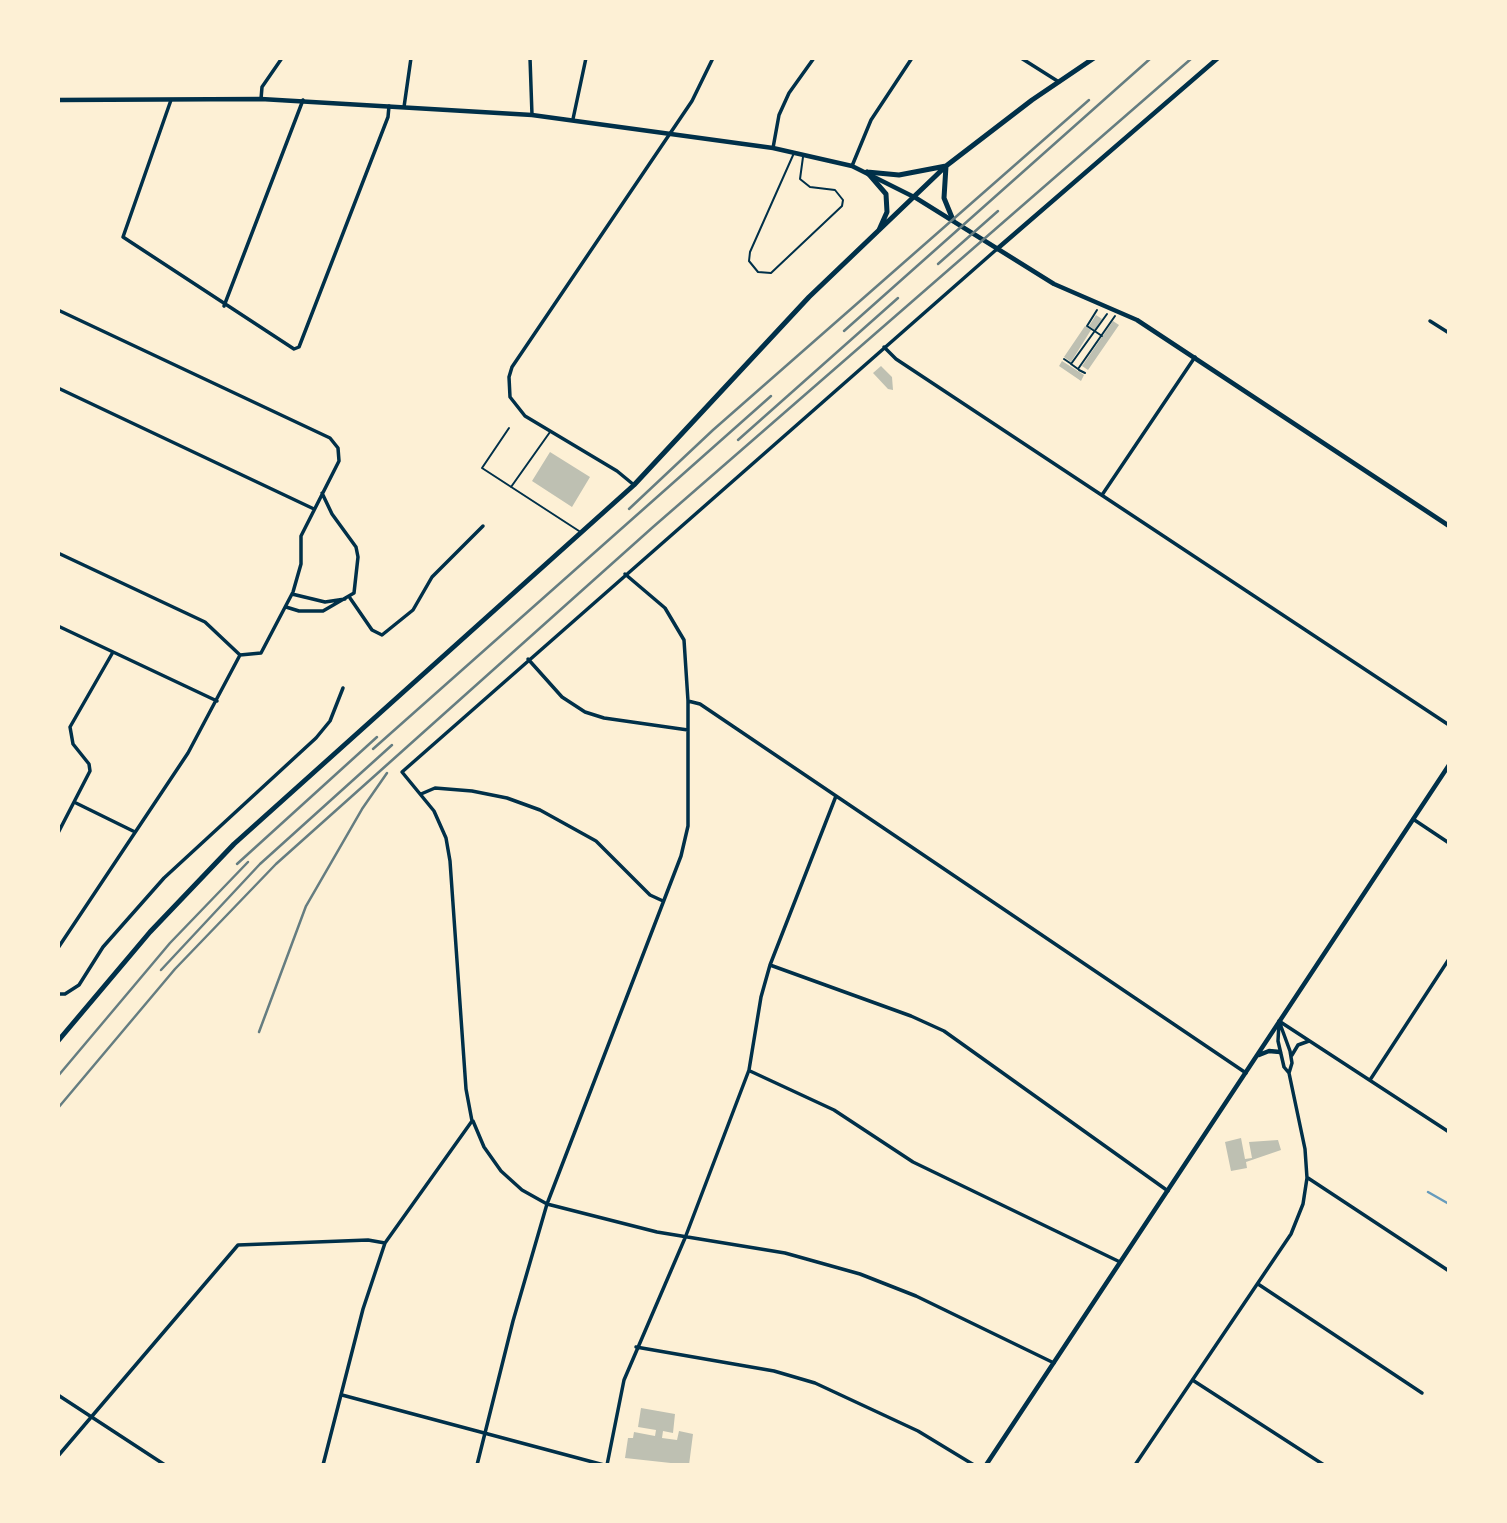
<!DOCTYPE html>
<style>
body{margin:0}
#map{position:relative;width:1507px;height:1523px;overflow:hidden;background:#fdf0d5;font-family:Manrope,sans-serif}
canvas{display:block}
.frame{position:absolute;inset:0;border:60px solid #fdf0d5;pointer-events:none}
</style>
<div id="map">
<canvas width="1507" height="1523"></canvas>
<div class="frame"></div>
</div>
<script>
const ctx = document.querySelector('canvas').getContext('2d');
ctx.lineJoin = 'round';
const toPath = rows => new Path2D(rows.map(r => 'M' + r).join(''));
function stroke(path, color, width, dash) { ctx.strokeStyle = color; ctx.lineWidth = width; ctx.lineCap = dash ? 'butt' : 'round'; ctx.setLineDash(dash || []); ctx.stroke(path); }
function fill(path, color) { ctx.fillStyle = color; ctx.fill(path, 'evenodd'); }
stroke(toPath([
 [1428,1192,1449,1204]
]), '#669bbc', 2.5);
fill(toPath([
 [1096,315,1102,319,1095,330,1089,326],
 [1113,321,1119,325,1088,370,1082,366],
 [1085,326,1091,330,1071,362,1064,357],
 [1062,361,1084,375,1081,381,1059,366],
 [881,366,892,377,893,390,888,389,873,373],
 [550,452,590,477,572,507,532,481],
 [1241,1138,1245,1159,1252,1158,1249,1142,1278,1140,1281,1150,1246,1162,1247,1168,1231,1171,1225,1142],
 [641,1408,675,1414,673,1433,663,1431,662,1438,677,1440,679,1431,693,1434,689,1465,625,1458,628,1438,633,1438,634,1432,655,1436,656,1430,638,1427]
]), '#bec0b2');
stroke(toPath([
 [1097,310,1087,326,1102,336],
 [1107,314,1071,364,1078,369,1115,316],
 [1064,359,1070,363],
 [1079,370,1085,373]
]), '#003049', 2);
stroke(toPath([
 [794,153,750,252,749,261,758,272,771,273,842,206,843,200,835,190,810,187,800,179,803,157],
 [509,428,482,468,579,531],
 [511,487,550,432]
]), '#003049', 2);
stroke(toPath([
 [530,58,532,115],
 [1021,58,1059,82],
 [261,99,262,87,282,58],
 [171,100,123,237,294,349,299,347,388,117,389,106],
 [404,107,411,58],
 [573,119,586,58],
 [773,148,779,115,789,93,814,58],
 [852,166,871,120,912,58],
 [224,306,303,100],
 [58,310,330,438,338,448,339,461,301,536,301,564,293,592,261,653,240,655],
 [1430,321,1449,333],
 [884,347,896,359,1449,725],
 [58,388,314,509],
 [634,485,617,471,525,416,510,397,509,377,512,367,692,101,713,58],
 [1102,495,1195,357],
 [58,553,205,622,240,655],
 [292,594,325,602,345,599],
 [350,598,372,630,382,635,413,610,432,577,483,526],
 [286,607,299,611,323,611,354,593,358,557,356,547,332,514,322,493],
 [58,626,217,701],
 [528,659,562,697,585,712,604,718,688,730],
 [688,701,700,704,1246,1073],
 [421,794,435,788,472,791,507,798,540,810,596,841,650,895,663,901],
 [76,803,135,832],
 [1413,819,1449,843],
 [58,833,90,771,89,764,73,744,70,727,113,652],
 [58,948,188,753,240,655],
 [770,965,911,1016,944,1031,1168,1191],
 [58,994,65,994,79,985,103,947,164,878,316,738,330,721,343,688],
 [1279,1021,1449,1132],
 [1279,1021,1290,1051,1292,1063,1289,1073],
 [1292,1055,1298,1045,1309,1041],
 [750,1071,834,1110,913,1162,1120,1262],
 [1370,1080,1449,959],
 [473,1121,484,1147,501,1171,522,1190,547,1204,657,1232,785,1253,860,1274,916,1296,1054,1363],
 [1308,1178,1449,1271],
 [1258,1284,1422,1393],
 [636,1347,774,1371,815,1383,918,1431,974,1465],
 [1194,1381,1324,1465],
 [58,1395,165,1465],
 [342,1395,604,1465],
 [58,1456,238,1245,368,1240,385,1243],
 [323,1465,363,1309,385,1243,472,1121,466,1089,450,861,446,838,434,811,402,772,997,249],
 [477,1465,513,1321,547,1204,681,856,688,826,688,701,684,640,665,608,625,574],
 [607,1465,624,1380,685,1238,749,1070,761,997,770,965,836,796],
 [1135,1465,1291,1234,1303,1204,1307,1178,1305,1149,1289,1073,1284,1067,1278,1041,1279,1022]
]), '#003049', 3.5);
stroke(toPath([
 [997,249,1218,58]
]), '#003049', 4.5);
stroke(toPath([
 [58,100,261,99,532,115,773,148,852,166,916,198,1054,284,1137,320,1449,526],
 [1259,1055,1269,1051,1280,1052],
 [986,1465,1449,765]
]), '#003049', 4.5);
stroke(toPath([
 [946,166,944,198,953,220],
 [867,172,899,175,946,166],
 [867,172,886,194,887,212,879,230],
 [58,1041,150,932,234,844,634,485,809,297,946,166,1032,100,1094,58]
]), '#003049', 5);
stroke(toPath([
 [938,264,998,211],
 [844,331,1151,58],
 [738,440,898,298],
 [629,509,713,430,1089,100],
 [373,749,771,396],
 [237,864,377,737],
 [161,970,260,864,392,745],
 [259,1032,306,906,362,809,387,773],
 [58,1076,170,943,248,862],
 [58,1108,175,969,276,864,653,527,1192,58]
]), '#657d81', 2.5);
</script>
